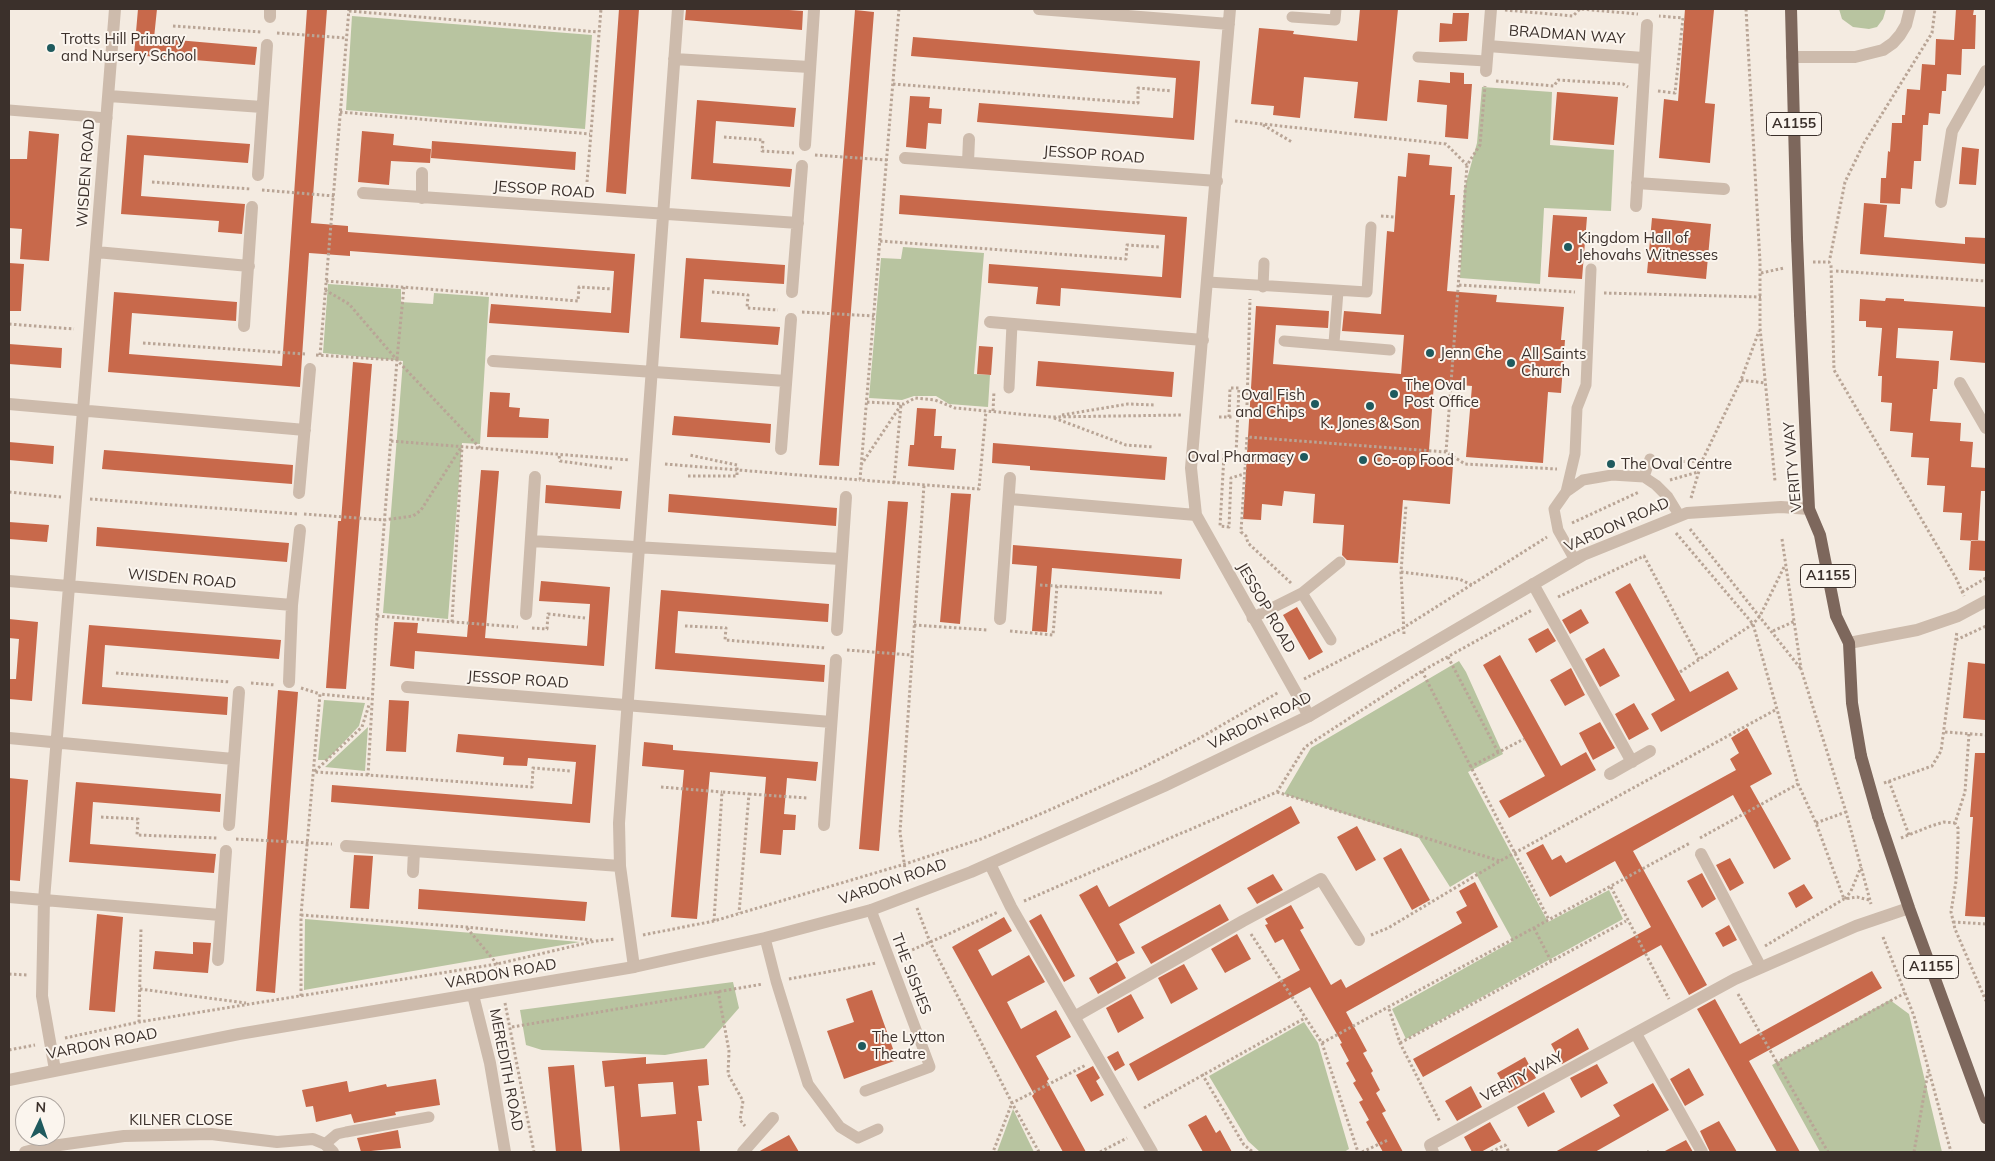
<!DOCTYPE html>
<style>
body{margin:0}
#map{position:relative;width:1995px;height:1161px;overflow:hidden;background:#f4ebe1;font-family:Mulish,sans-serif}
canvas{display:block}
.frame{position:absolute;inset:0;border:10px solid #3b302b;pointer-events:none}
.north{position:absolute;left:15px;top:1096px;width:50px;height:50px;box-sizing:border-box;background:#fbf5ee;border:1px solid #aea6a0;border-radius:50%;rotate:3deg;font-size:14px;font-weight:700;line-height:20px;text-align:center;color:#3b302b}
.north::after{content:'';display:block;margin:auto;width:18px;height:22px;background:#1f5a5e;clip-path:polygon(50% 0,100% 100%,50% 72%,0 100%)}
</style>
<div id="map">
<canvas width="1995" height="1161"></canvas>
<div class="frame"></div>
<div class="north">N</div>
</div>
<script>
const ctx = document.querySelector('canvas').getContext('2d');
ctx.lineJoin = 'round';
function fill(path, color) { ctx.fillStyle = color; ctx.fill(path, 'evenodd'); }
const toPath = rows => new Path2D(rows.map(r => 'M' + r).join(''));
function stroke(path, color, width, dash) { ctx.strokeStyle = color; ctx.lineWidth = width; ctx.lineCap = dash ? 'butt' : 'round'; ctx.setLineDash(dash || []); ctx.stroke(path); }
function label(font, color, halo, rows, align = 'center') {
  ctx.font = font + ' Mulish,sans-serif'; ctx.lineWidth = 4; ctx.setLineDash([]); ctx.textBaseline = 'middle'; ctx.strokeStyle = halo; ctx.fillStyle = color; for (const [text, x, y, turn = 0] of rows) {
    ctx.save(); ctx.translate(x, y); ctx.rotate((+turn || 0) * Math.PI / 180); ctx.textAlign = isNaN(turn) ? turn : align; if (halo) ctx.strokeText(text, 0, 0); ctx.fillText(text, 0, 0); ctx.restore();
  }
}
fill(toPath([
 [1839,9,1886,9,1883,19,1877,27,1869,29,1853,27,1842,19],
 [352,16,592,35,585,129,346,110],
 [1482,87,1552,92,1550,145,1614,150,1611,211,1544,208,1540,284,1460,278,1464,190,1477,143],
 [903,247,984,253,974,374,990,375,988,407,949,404,936,396,914,396,902,400,869,398,881,258,901,259],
 [328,284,401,289,401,302,433,304,434,293,489,297,480,444,462,443,448,619,383,613,403,361,323,353],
 [1459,661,1466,672,1503,754,1468,772,1548,922,1609,890,1623,919,1406,1039,1392,1009,1513,941,1475,872,1450,887,1419,838,1284,794,1311,748],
 [324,700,365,703,359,726,327,760,318,760],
 [368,727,365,771,325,767],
 [305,919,580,942,304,990],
 [733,982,739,1008,704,1048,665,1055,542,1050,526,1045,520,1010],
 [1890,1000,1909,1014,1942,1152,1820,1152,1772,1065],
 [1304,1022,1318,1043,1349,1149,1344,1152,1260,1152,1248,1141,1209,1076],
 [1013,1109,1034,1152,997,1152]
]), '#b8c4a0');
fill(toPath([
 [138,9,157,9,154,38,257,47,255,65,134,55],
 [307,9,327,9,311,223,348,226,348,232,635,254,629,333,489,323,491,304,611,313,614,271,350,251,350,256,309,253,300,387,108,372,114,292,237,302,236,321,132,313,129,354,282,366],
 [619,9,639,9,626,194,606,192],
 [686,9,775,9,803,11,802,30,685,20],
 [1360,9,1398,9,1387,121,1354,118,1358,82,1304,77,1300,118,1273,115,1274,106,1251,104,1259,28,1294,31,1293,34,1357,41],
 [1685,9,1714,10,1705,103,1715,104,1710,163,1659,158,1664,99,1678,101],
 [1956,9,1974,9,1973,15,1976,15,1975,49,1962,49,1961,75,1947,74,1946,91,1942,91,1940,114,1929,113,1928,125,1923,125,1921,161,1914,161,1912,189,1901,188,1900,204,1880,203,1881,178,1886,178,1888,151,1890,152,1892,123,1902,123,1902,115,1905,115,1907,89,1920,90,1922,64,1935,65,1936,39,1954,40],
 [855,10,874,12,839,466,819,465],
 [1453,13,1469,13,1467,41,1439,42,1440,23,1452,24],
 [913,37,1200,61,1194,140,977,122,979,103,1173,118,1176,78,911,56],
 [1450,72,1464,73,1464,84,1472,84,1468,139,1445,137,1447,105,1417,102,1419,80,1450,83],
 [1557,92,1618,97,1614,145,1553,140],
 [910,96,930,97,929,108,942,109,941,124,928,123,926,149,906,147],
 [697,100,796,108,794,127,716,121,713,163,792,169,790,187,691,179],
 [29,131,59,134,49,261,20,259,22,229,9,228,9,159,27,159],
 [362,131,394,134,393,145,431,149,430,163,391,161,389,185,358,182],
 [127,135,250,144,248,163,144,155,141,196,245,204,242,234,218,232,219,221,121,214],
 [432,141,576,152,575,170,431,158],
 [1962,147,1979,149,1976,185,1959,184],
 [1408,153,1430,155,1429,165,1452,167,1450,195,1455,195,1447,291,1497,295,1496,302,1564,307,1561,340,1565,340,1561,393,1548,392,1543,463,1466,457,1472,386,1434,383,1428,463,1453,465,1450,504,1403,500,1398,563,1347,560,1342,555,1344,525,1313,523,1315,494,1284,491,1282,506,1262,504,1261,520,1243,519,1256,306,1329,311,1328,328,1276,325,1273,364,1401,374,1404,335,1342,331,1344,311,1381,314,1387,231,1394,232,1398,176,1406,177],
 [900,195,1187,217,1181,298,1061,288,1060,306,1036,304,1038,287,988,283,989,264,1162,277,1165,235,899,214],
 [1864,203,1887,205,1884,237,1965,244,1965,237,1986,238,1986,264,1860,254],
 [1553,215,1587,217,1582,279,1548,277],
 [1652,218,1711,224,1706,279,1647,273],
 [686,258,785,265,784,284,704,279,701,322,780,327,778,345,680,338],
 [9,263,24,264,21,311,9,311],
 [1886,298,1904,299,1904,301,1986,307,1986,363,1950,360,1953,331,1898,328,1896,358,1939,361,1937,389,1933,389,1930,421,1961,423,1960,441,1973,442,1971,467,1986,468,1986,491,1981,491,1978,541,1960,540,1962,513,1943,512,1945,486,1927,485,1929,458,1911,457,1913,433,1890,431,1892,403,1881,402,1882,376,1878,376,1882,328,1866,327,1866,321,1859,321,1860,299,1885,301],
 [9,344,62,348,61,368,9,364],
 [979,346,993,347,991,375,977,374],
 [1038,361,1174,372,1172,397,1036,386],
 [353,362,372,364,346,689,326,688,338,521,341,521],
 [490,392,510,393,509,407,520,408,519,417,549,419,548,438,487,437],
 [917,408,936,409,934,436,942,436,941,448,956,449,954,470,908,466,910,445,914,445],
 [674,416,771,424,770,443,672,435],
 [9,442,54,446,53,464,9,460],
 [993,443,1167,457,1165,480,1030,470,1030,466,992,463],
 [104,450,293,465,292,484,102,469],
 [481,470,499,471,485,638,587,646,590,604,539,601,541,581,610,587,604,666,415,651,414,669,390,666,394,622,418,623,417,633,467,637],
 [546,485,622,491,620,509,545,503],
 [951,493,971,494,960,624,940,622],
 [669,494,837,508,836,526,668,512],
 [888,501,908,502,879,851,859,849],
 [9,522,49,525,47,542,9,539],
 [97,527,289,543,287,562,96,546],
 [1971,540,1986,541,1986,571,1969,570],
 [1013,545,1182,559,1180,579,1052,568,1047,632,1032,631,1037,566,1012,564],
 [1630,583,1690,692,1728,671,1738,689,1661,732,1651,714,1675,700,1615,592],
 [661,590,829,604,828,622,678,611,675,653,825,665,824,682,655,669],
 [1297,607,1323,652,1309,660,1283,615],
 [1581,609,1589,623,1570,634,1562,620],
 [9,619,38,622,32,701,9,699,9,679,16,679,19,639,9,638],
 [89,625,281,640,279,659,105,645,102,687,228,697,227,715,82,704],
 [1548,628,1556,641,1536,653,1528,639],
 [1604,648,1620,676,1600,687,1585,659],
 [1500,655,1561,766,1586,752,1596,770,1509,818,1499,801,1545,776,1483,665],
 [1968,662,1986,664,1985,720,1963,718],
 [1571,668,1585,695,1565,706,1550,680],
 [278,690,298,692,275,993,256,991],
 [389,700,409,701,406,752,386,751],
 [1634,703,1649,729,1629,740,1615,714],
 [1600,722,1615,748,1593,760,1579,733],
 [1747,728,1772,774,1750,786,1791,859,1774,869,1733,795,1633,851,1707,985,1689,995,1661,945,1423,1077,1413,1059,1651,927,1615,861,1550,897,1526,853,1543,844,1552,860,1561,855,1566,863,1736,770,1730,759,1739,753,1731,738],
 [458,734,596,745,590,823,331,802,332,785,572,804,576,762,528,758,527,766,503,765,504,757,456,752],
 [644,742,673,745,673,750,818,762,816,781,787,778,784,814,796,815,795,830,783,830,781,855,760,853,766,777,710,772,697,919,671,917,684,770,642,766],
 [1975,753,1986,753,1986,917,1965,916,1973,817,1970,817],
 [9,778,28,780,20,881,9,880],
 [76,782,221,794,220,812,93,802,90,844,216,854,214,873,69,862],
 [1291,806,1300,823,1119,924,1135,953,1117,962,1079,895,1097,885,1109,907],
 [1357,826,1376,860,1356,871,1337,837],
 [1401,848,1430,900,1412,910,1383,858],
 [354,855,373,856,369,909,350,908],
 [1730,858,1744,883,1730,891,1716,865],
 [1702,873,1716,899,1702,908,1687,881],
 [1273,874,1283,890,1257,904,1247,888],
 [1475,882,1498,927,1346,1012,1367,1051,1363,1053,1373,1071,1371,1073,1380,1090,1376,1093,1386,1111,1382,1113,1403,1152,1383,1152,1366,1122,1369,1120,1359,1102,1363,1100,1353,1083,1356,1081,1346,1063,1349,1061,1340,1044,1342,1043,1310,987,1138,1081,1129,1064,1300,970,1283,939,1275,943,1265,925,1268,924,1265,919,1291,905,1304,928,1300,930,1331,985,1341,979,1346,988,1462,923,1456,912,1467,906,1459,891],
 [1804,884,1813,898,1796,908,1788,893],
 [419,889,587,902,585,921,418,909],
 [1220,904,1229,920,1151,964,1141,947],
 [97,914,123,917,115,1012,89,1010],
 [1041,914,1075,976,1064,982,1029,921],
 [1004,917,1012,931,978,950,992,976,1029,955,1045,982,1007,1002,1021,1029,1056,1010,1071,1037,1036,1056,1049,1079,1047,1081,1086,1152,1063,1152,1032,1096,1034,1094,952,947],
 [1729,925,1737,940,1723,947,1715,933],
 [1237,934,1251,959,1225,973,1211,949],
 [193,942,211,943,208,973,153,969,155,951,193,954],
 [1117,962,1126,978,1098,994,1089,978],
 [1184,964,1198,989,1171,1004,1158,978],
 [1872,971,1882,988,1749,1061,1800,1152,1777,1152,1697,1009,1715,999,1740,1044],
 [872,990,897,1060,844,1079,827,1031,854,1022,846,999],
 [1131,994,1144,1018,1118,1033,1106,1008],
 [1578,1028,1589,1049,1562,1064,1551,1044],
 [1118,1051,1125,1065,1115,1071,1107,1057],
 [646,1057,646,1064,707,1059,709,1085,698,1086,702,1121,697,1121,700,1152,620,1152,614,1086,605,1087,602,1061],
 [673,1082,676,1114,641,1117,638,1084],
 [1525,1057,1536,1078,1509,1093,1497,1073],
 [1597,1064,1608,1083,1581,1098,1570,1078],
 [574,1065,582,1152,556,1152,548,1067],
 [1093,1066,1100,1078,1096,1081,1104,1095,1091,1102,1076,1075],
 [1689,1068,1704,1095,1685,1106,1670,1079],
 [436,1079,440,1105,395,1112,396,1115,354,1123,351,1114,316,1122,313,1106,306,1107,302,1090,347,1081,349,1092,386,1084,387,1087],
 [1653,1083,1669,1110,1595,1152,1555,1152,1620,1116,1613,1105],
 [1471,1086,1482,1107,1457,1121,1445,1101],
 [1544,1092,1555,1112,1528,1127,1517,1107],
 [1206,1115,1216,1133,1220,1130,1232,1152,1203,1152,1188,1125],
 [1719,1121,1737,1152,1710,1152,1700,1131],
 [1490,1122,1501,1141,1481,1152,1472,1152,1464,1137],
 [398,1130,401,1148,361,1152,357,1138],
 [789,1135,799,1152,758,1152],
 [1686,1140,1693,1152,1663,1152]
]), '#c8694b');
stroke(toPath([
 [899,9,860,480,979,489,986,411],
 [1746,9,1760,262,1760,328,1775,481],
 [1505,10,1573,16,1580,9,1638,14],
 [349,11,598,32],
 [173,26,261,32],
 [277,33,346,38],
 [1496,81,1554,86,1558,80,1623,84,1628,87],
 [893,84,1138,103,1138,88,1172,91],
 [1658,91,1675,93,1683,18,1659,16],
 [340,112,590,134],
 [1235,121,1446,144,1467,165],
 [1263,125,1292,142],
 [724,137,763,140,762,151,794,153],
 [815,155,887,160],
 [152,182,251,189],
 [587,182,601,9],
 [262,190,334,196],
 [1381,216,1395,217],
 [880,241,1126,259,1127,245,1159,247],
 [1830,258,1845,182,1864,143,1932,33,1935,9],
 [1813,262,1829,262,1831,265,1834,370,1956,578,1964,596],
 [1836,271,1986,281],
 [1761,273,1784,268],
 [326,281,578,301,579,287,612,289],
 [1459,285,1575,292],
 [325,290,349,304,397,360,480,448],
 [712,292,748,295,747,308,778,310],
 [1604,293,1761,297],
 [802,312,874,316],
 [9,324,74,329],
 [143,343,305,354],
 [316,355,397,360,377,616,368,775,532,787,533,768,571,771],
 [320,355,349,9],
 [397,359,404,287],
 [1741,380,1765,383],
 [867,402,904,404,915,398,935,400,955,408,1051,417,1182,415],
 [1247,405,1250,299],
 [993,411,994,391],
 [1062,415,1128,404,1156,405],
 [1219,417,1234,417],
 [1229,417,1230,388,1239,388,1236,455,1224,455,1220,526,1229,527,1231,478,1244,474],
 [1054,418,1126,445,1154,447],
 [391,441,630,460],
 [1446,452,1467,165,1480,145,1485,86],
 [559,456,560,461,612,468],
 [1662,462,1702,461],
 [665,464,860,480],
 [861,465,901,405],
 [688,476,737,476,737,465,689,455],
 [1670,480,1698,472],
 [894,483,901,404],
 [9,492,61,497],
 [1691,498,1702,461,1741,380,1759,331],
 [90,499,298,514],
 [304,514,384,520,413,516,421,510,462,446],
 [1572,523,1639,492],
 [1690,529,1801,669],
 [1676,533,1753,624,1798,784,1816,823,1844,899],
 [1782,539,1801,669,1846,812,1871,904],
 [1401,572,1459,579,1472,585],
 [1291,583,1248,543,1246,536,1241,532,1247,437,1446,452,1465,464,1557,469],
 [1040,585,1057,586],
 [1962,592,1986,578],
 [1558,597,1644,556,1699,659],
 [377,616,518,627],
 [452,622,462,447],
 [914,625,988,630],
 [685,626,726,628,725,640,826,648],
 [532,628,547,629,548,614,585,618],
 [1010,631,1053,635,1057,586,1162,593],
 [1773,631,1795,621],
 [1404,634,1401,572,1406,505],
 [1956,640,1986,626],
 [847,650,911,655],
 [1448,657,1498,752],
 [1422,671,1549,920],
 [1680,672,1753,624,1760,616,1785,565],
 [116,673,230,682],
 [1304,679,1403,628,1547,537],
 [251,683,275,685],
 [301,688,320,694],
 [1945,732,1986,735],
 [1969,734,1965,792,1955,823,1958,828,1958,841,1956,881,1951,912,1955,929,1986,1001],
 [1470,767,1524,739],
 [368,775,314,772,362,727,369,705],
 [1889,781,1909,835],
 [1884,783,1932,766,1941,751,1957,631],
 [661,787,722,792],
 [1277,792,1500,861],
 [749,794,807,798],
 [101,817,138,819,137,835,217,838],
 [1816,823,1846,812],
 [1700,838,1798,784],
 [1901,838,1931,826,1944,822,1955,823],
 [236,839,332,844],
 [906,877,900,832,924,485],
 [1611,887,1669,999],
 [1845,899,1851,891,1861,867],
 [1024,901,1277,792,1305,747,1422,671,1532,610],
 [917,908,930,942,1012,1103,993,1152],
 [301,915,466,927,592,940],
 [714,921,722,792,749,794,739,913],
 [1953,922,1986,924],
 [467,928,497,964,499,975],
 [1534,928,1551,961],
 [1251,934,1322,1043,1358,1152],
 [643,935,714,921,905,864,981,839,1045,812,1140,769,1198,739,1279,692],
 [1371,935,1388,928,1500,861,1777,709],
 [1883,937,1914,1016,1951,1152],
 [1765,946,1844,899,1857,897,1869,900],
 [903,954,998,912],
 [9,974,28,975],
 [789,979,876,963],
 [140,989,246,1003],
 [718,991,729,1051,728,1074,743,1101,740,1120,745,1126],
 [1738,994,1828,1152],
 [301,996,301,915,320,694,371,699],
 [505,1003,534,1152],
 [1389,1009,1400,1043,1440,1122],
 [139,1022,141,928],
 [512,1027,763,984],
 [65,1038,139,1022,497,964,595,941,615,939],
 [1322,1043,1690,843],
 [1400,1043,1626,921],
 [9,1050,35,1045],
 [1776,1063,1905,993],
 [1202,1074,1244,1145,1253,1152],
 [1144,1108,1305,1018],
 [1039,1152,1012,1103,1086,1065],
 [1100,1152,1127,1138],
 [1362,1152,1388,1140],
 [1491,1152,1505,1145,1509,1152],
 [1648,1152,1649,1151],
 [1914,1152,1928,1072]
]), '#b9a596', 3, [2.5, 2.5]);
stroke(toPath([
 [1292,17,1335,20,1336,9],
 [1418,57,1486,61],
 [9,110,107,118],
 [1208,282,1367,292,1371,227],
 [1263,287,1264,263],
 [1284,341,1390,350],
 [1334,343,1338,291],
 [1009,388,1012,324],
 [1644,477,1650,459],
 [1566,492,1575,454,1577,408,1586,385,1591,269],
 [1575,560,1558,530,1554,509,1566,492,1583,480,1612,475,1644,477,1656,485,1668,497,1679,515],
 [1302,593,1331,640],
 [1252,618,1302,593,1340,562],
 [765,938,776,981,808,1084,840,1127,858,1138,878,1129],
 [865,1091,930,1067,871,910],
 [325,1144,337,1134,346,1132,429,1117]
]), '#cdbbac', 11);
stroke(toPath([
 [1039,9,1229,24],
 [1230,9,1191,468,1196,515,1309,716],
 [270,17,270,9],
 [1488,46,1643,58],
 [1792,57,1855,57,1883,50,1893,43,1900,35,1906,25,1910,9],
 [674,59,809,67],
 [1486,71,1491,9],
 [109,96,262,107],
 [805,145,814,10],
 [905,158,1217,181],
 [968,162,969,139],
 [422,173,422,198],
 [258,175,267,45],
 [1637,183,1724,189],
 [363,193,798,223],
 [1941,202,1952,131,1986,71],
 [1636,206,1647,25],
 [96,252,249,266],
 [792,292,802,166],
 [990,322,1203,340],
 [244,326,252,207],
 [493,361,786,381],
 [1960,383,1986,428],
 [9,404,305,430],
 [781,449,791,319],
 [299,493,310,369],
 [1010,499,1196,515],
 [532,541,841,559],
 [9,581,292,605],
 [1533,584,1632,762],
 [526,614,535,477],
 [1000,619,1010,478],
 [837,630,846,497],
 [1849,643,1917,630,1958,616,1986,601],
 [289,682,292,605,300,530],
 [407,687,831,722],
 [9,738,233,759],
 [1610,774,1650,751],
 [229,825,239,692],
 [824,825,836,660],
 [346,846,620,866],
 [1701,854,1760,966],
 [990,864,1011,907,1152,1152],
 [413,872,414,851],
 [9,897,220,915],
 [218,960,226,851],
 [634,967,620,866,619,823,678,9],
 [1076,1016,1243,921,1321,879,1359,940],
 [1636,1034,1702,1152],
 [55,1070,42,996,44,900,115,9],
 [25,1152,45,1147,124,1136,211,1134,277,1142,313,1139,325,1144,333,1152],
 [743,1152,773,1118],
 [1433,1152,1430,1145,1735,979,1856,926,1909,908]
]), '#cdbbac', 12);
stroke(toPath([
 [473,995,490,1063,505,1152],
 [9,1080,239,1034,634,967,765,938,871,910,971,872,1164,786,1309,716,1583,555,1687,513,1781,507,1809,509]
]), '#cdbbac', 12);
stroke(toPath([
 [1791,9,1797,239],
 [1800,314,1809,509,1820,535,1836,616,1849,643,1852,703,1861,756],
 [1878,816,1909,908,1986,1118]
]), '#7d675c', 12);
stroke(toPath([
 [1797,239,1800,314],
 [1861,756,1878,816]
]), '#7d675c', 12);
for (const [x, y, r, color] of [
 [51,48,5,"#1f5a5e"],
 [1568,247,5,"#1f5a5e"],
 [1430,353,5,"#1f5a5e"],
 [1511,363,5,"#1f5a5e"],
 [1394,394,5,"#1f5a5e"],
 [1315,404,5,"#1f5a5e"],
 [1370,406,5,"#1f5a5e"],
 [1304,457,5,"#1f5a5e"],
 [1363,460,5,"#1f5a5e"],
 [1611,464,5,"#1f5a5e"],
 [862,1046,5,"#1f5a5e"]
]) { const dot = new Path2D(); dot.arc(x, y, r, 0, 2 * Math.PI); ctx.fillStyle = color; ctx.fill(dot); stroke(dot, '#fbf5ee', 2); }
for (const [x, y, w] of [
 [1794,124,55],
 [1828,576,55],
 [1931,967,55]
]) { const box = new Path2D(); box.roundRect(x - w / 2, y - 11.5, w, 23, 4); ctx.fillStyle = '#fbf5ee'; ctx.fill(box); stroke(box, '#3b302b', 1); }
label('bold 14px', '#3b302b', null, [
 ["A1155",1794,124],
 ["A1155",1828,576],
 ["A1155",1931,967]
]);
label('15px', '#3b302b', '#fbf5ee', [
 ["BRADMAN WAY",1567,35,4],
 ["JESSOP ROAD",1094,155,4],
 ["WISDEN ROAD",86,173,-86],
 ["JESSOP ROAD",544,190,4],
 ["VERITY WAY",1793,467,-95],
 ["VARDON ROAD",1617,525,-24],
 ["WISDEN ROAD",182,579,5],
 ["JESSOP ROAD",1266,608,60],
 ["JESSOP ROAD",518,680,4],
 ["VARDON ROAD",1260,721,-26],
 ["VARDON ROAD",893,882,-19],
 ["VARDON ROAD",501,974,-10],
 ["THE SISHES",911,974,69],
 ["VARDON ROAD",102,1044,-11],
 ["MEREDITH ROAD",506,1070,79],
 ["VERITY WAY",1522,1077,-28],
 ["KILNER CLOSE",181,1120]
]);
label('15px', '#3b302b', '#fbf5ee', [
 ["Trotts Hill Primary",61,39],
 ["and Nursery School",61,56],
 ["Kingdom Hall of",1578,238],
 ["Jehovahs Witnesses",1578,255],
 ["Jenn Che",1440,353],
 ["All Saints",1521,354],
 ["Church",1521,371],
 ["The Oval",1404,385],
 ["Post Office",1404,402],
 ["Oval Fish",1305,395,"right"],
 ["and Chips",1305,412,"right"],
 ["K. Jones & Son",1370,423,"center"],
 ["Oval Pharmacy",1294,457,"right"],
 ["Co-op Food",1373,460],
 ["The Oval Centre",1621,464],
 ["The Lytton",872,1037],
 ["Theatre",872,1054]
], 'left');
</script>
